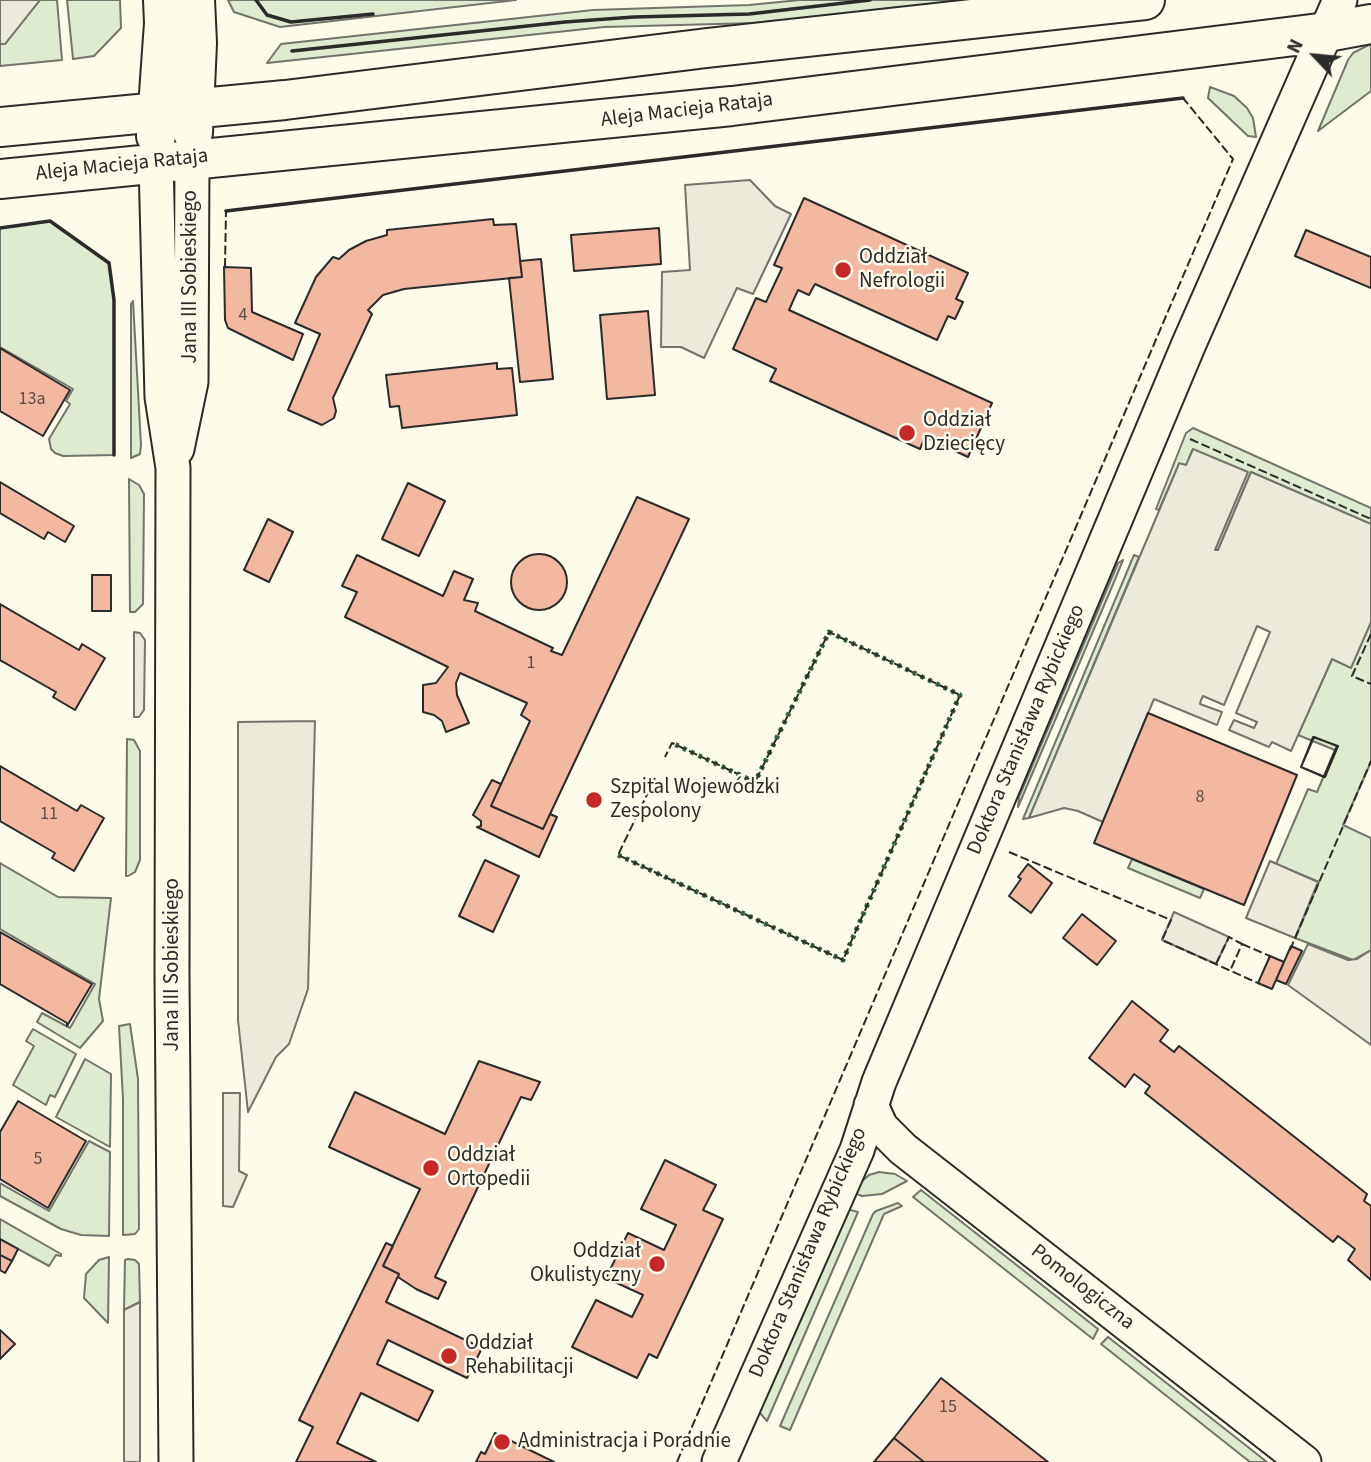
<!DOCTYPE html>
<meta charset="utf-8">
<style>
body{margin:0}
#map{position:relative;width:1371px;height:1462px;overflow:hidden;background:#fdfbea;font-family:"Source Sans 3",sans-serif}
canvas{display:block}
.north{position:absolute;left:1280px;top:21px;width:70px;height:70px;-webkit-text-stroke:5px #fdfbea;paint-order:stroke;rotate:296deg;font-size:19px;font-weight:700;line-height:28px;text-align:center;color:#2b2b2b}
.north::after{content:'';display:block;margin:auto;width:24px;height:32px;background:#2b2b2b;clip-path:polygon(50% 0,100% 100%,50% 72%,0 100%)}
</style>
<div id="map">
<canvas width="1371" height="1462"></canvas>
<div class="north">N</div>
</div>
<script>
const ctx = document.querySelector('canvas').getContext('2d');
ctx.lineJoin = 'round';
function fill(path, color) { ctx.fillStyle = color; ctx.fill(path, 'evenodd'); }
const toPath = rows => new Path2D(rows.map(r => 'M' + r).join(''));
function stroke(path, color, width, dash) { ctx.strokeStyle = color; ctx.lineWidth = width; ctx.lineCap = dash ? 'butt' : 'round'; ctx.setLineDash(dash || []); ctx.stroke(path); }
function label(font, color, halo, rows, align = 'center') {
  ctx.font = font + ' "Source Sans 3",sans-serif'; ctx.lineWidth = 5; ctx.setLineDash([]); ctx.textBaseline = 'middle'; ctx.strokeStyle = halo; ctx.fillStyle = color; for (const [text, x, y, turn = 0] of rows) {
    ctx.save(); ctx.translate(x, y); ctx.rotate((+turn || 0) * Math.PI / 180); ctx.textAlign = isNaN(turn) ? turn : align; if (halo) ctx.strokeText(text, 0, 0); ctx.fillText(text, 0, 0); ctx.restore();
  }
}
const green = toPath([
 [40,0,57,0,62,60,0,66,0,44,5,44,40,0],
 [67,0,120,0,121,28,94,56,73,59,67,0],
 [228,0,516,0,280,27,234,12,228,0],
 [800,0,976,0,755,23,604,27,267,63,281,44,593,10,749,5,800,0],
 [1371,44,1371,91,1318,131,1348,60,1353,53,1371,44],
 [1210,87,1234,96,1247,108,1253,118,1256,137,1248,136,1208,98,1210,87],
 [50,221,109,263,114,300,114,455,63,456,55,453,51,449,49,439,70,404,66,401,73,389,0,347,0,228,50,221],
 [133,301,141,445,140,454,131,458,131,304,133,301],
 [1193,428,1371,508,1371,524,1251,472,1218,550,1215,549,1193,449,1186,466,1179,464,1159,510,1156,509,1186,433,1193,428],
 [129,479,139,485,144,494,143,604,135,612,130,612,129,479],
 [1134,555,1139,557,1029,818,1023,819,1134,555],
 [1123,560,1111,589,1018,807,1019,797,1118,563,1123,560],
 [1371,622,1371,762,1343,825,1371,838,1371,950,1353,960,1295,938,1319,882,1276,864,1308,789,1317,792,1335,750,1298,735,1332,659,1351,667,1371,622],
 [127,739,134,740,140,751,140,860,135,872,128,876,126,876,127,739],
 [1132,859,1204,889,1200,898,1128,868,1132,859],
 [0,863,58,897,111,898,99,999,103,1021,80,1048,37,1022,42,1013,70,1028,95,984,0,929,0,863],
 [130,1024,138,1079,139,1229,135,1234,123,1235,123,1099,119,1026,130,1024],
 [33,1029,76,1054,55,1097,50,1095,46,1105,13,1085,34,1046,26,1041,33,1029],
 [85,1059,111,1074,110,1147,56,1117,85,1059],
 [89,1141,110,1152,109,1236,81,1235,61,1229,0,1196,0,1183,49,1211,89,1141],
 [879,1172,895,1174,907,1181,882,1194,862,1196,854,1193,860,1183,869,1175,879,1172],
 [921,1190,1098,1329,1093,1339,913,1197,921,1190],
 [898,1203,902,1206,884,1214,790,1430,780,1426,873,1214,876,1211,898,1203],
 [847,1209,858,1212,767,1421,759,1412,847,1209],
 [0,1219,61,1254,61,1256,56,1255,49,1266,0,1239,0,1219],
 [109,1257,108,1323,84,1298,86,1274,99,1260,109,1257],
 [128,1259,135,1260,139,1264,140,1302,124,1310,125,1260,128,1259],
 [1108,1337,1267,1462,1250,1462,1101,1344,1108,1337]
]);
fill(green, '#deebd1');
stroke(green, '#74746e', 2);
const parking = toPath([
 [0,0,40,0,5,44,0,44,0,0],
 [750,180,775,206,791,214,753,294,737,288,704,358,681,347,661,347,662,272,690,270,685,185,750,180],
 [1193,449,1248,472,1215,550,1218,550,1251,472,1371,524,1371,622,1351,668,1332,659,1291,751,1272,742,1269,747,1229,730,1234,720,1254,728,1257,722,1236,713,1270,632,1257,626,1224,705,1203,696,1201,700,1200,704,1222,712,1217,725,1154,699,1103,822,1078,811,1064,808,1029,818,1178,466,1179,463,1186,465,1193,449],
 [134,632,140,633,145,640,144,710,139,717,134,717,134,632],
 [315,721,308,989,289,1044,276,1057,248,1112,238,1020,238,722,315,721],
 [1270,861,1318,882,1295,938,1246,918,1270,861],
 [1174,912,1229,937,1216,964,1162,940,1174,912],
 [1308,944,1348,960,1357,959,1371,950,1371,1045,1288,985,1308,944],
 [223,1093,240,1093,239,1171,247,1175,233,1207,223,1206,223,1093],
 [140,1302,140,1462,124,1462,124,1310,140,1302]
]);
fill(parking, '#eceadb');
stroke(parking, '#74746e', 2);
const building = toPath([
 [804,198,968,273,956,299,963,302,955,319,948,316,937,340,815,284,809,295,798,290,789,310,992,403,968,457,925,437,920,449,770,381,776,369,733,349,756,298,766,302,782,268,774,265,804,198],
 [493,219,494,225,516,224,522,277,404,289,383,295,368,310,372,314,333,398,336,411,334,418,322,425,288,410,320,334,295,323,316,277,333,257,339,259,349,250,366,241,387,235,387,230,493,219],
 [659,228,661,264,574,271,571,235,659,228],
 [1306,230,1371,257,1371,288,1295,256,1306,230],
 [541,259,553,379,520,382,509,278,522,277,520,261,541,259],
 [224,267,251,268,252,312,303,334,293,360,228,328,225,320,224,267],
 [648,311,655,395,607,399,600,315,648,311],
 [0,348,70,390,43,436,0,411,0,348],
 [497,363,497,369,512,368,517,415,402,428,399,406,390,407,386,375,497,363],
 [0,482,74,526,65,542,48,532,44,539,0,513,0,482],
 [408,483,445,501,419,556,382,539,408,483],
 [637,497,689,519,543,829,491,806,530,721,521,715,527,703,460,673,456,683,457,695,469,723,446,732,442,721,434,715,423,712,423,685,436,683,448,667,345,617,357,592,342,586,357,555,443,596,454,571,473,579,464,600,478,603,475,611,553,648,551,651,562,655,637,497],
 [268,519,293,532,269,582,244,570,268,519],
 '511 582a28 28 0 1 1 56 0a28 28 0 1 1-56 0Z',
 [92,575,111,575,111,611,92,611,92,575],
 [0,604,79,650,82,644,105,658,75,710,53,697,56,692,0,660,0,604],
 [1148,713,1297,775,1244,905,1094,843,1148,713],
 [1313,737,1338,746,1325,777,1301,767,1313,737],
 [1314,737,1337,746,1324,777,1301,767,1314,737],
 [0,766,77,811,81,805,104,818,74,871,52,858,55,853,0,821,0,766],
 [492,780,501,784,491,806,543,829,550,814,557,817,539,857,477,827,481,826,481,821,473,815,492,780],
 [485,860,519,876,493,932,459,916,485,860],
 [1028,864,1052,883,1031,913,1009,896,1021,879,1018,877,1028,864],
 [1082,914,1116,941,1097,965,1063,938,1082,914],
 [0,932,92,984,67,1026,67,1023,0,984,0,932],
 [1291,946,1302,951,1286,984,1276,980,1291,946],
 [1270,956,1284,962,1272,989,1258,983,1270,956],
 [1132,1001,1168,1030,1160,1041,1174,1052,1179,1046,1367,1194,1364,1201,1371,1206,1371,1280,1348,1260,1355,1249,1338,1236,1333,1242,1145,1093,1150,1086,1134,1074,1125,1087,1089,1058,1132,1001],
 [479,1061,540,1082,531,1100,521,1097,435,1277,446,1282,438,1299,416,1289,398,1277,399,1274,383,1266,420,1189,329,1147,355,1092,445,1134,479,1061],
 [18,1101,86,1141,48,1208,0,1179,0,1132,18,1101],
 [665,1160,716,1185,703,1210,723,1219,657,1358,649,1354,637,1378,572,1347,596,1300,632,1317,643,1295,606,1278,628,1233,664,1250,676,1225,641,1209,665,1160],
 [0,1239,18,1249,12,1261,0,1255,0,1239],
 [386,1243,393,1246,383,1266,399,1274,386,1302,482,1348,467,1378,388,1340,377,1364,433,1391,418,1421,361,1393,337,1443,376,1462,296,1462,313,1427,299,1420,386,1243],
 [0,1255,12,1261,5,1273,0,1270,0,1255],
 [0,1330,15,1344,0,1359,0,1330],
 [941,1378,1048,1462,924,1462,894,1438,941,1378],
 [495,1433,554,1462,476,1462,481,1452,485,1454,495,1433],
 [894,1438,924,1462,874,1462,894,1438]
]);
fill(building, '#f2b8a0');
stroke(building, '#2b2b2b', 2);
const minor = toPath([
 [156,163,162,397,173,468,172,976,176,1462],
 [177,449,191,382,192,159],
 [871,1105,881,1127,903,1149,1304,1462],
 [719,1462,857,1150,879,1082,989,820,1188,346,1340,0]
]);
const major = toPath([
 [0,127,285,100,707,48,1145,0],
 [193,133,197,43,195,0],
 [156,136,164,23,163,0],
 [0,179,732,106,1327,32,1371,24]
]);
stroke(minor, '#2b2b2b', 37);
stroke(major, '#2b2b2b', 42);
stroke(minor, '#fdfbea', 33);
stroke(major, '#fdfbea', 38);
stroke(toPath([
 [618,855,843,960,960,695,829,632,755,782,672,743]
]), '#34623c', 5, [3.5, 5]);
stroke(toPath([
 [225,267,226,211],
 [1190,439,1371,519],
 [1371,634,1352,676,1371,684],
 [655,778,618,855,843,960,960,695,829,632,755,782,672,743,665,757],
 [1009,852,1171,920,1162,940,1260,984],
 [1242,944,1270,956,1268,961],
 [1290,950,1371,761],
 [1216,964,1229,937,1242,944,1230,971],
 [677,1462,1233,159,1183,98]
]), '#2b2b2b', 2, [9, 3.5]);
stroke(toPath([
 [256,0,267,15,291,22,373,14],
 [292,51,565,22,634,17,749,14,870,0],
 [226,211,1183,98],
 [0,228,50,221,109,263,114,300,114,455]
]), '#2b2b2b', 3.5);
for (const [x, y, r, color] of [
 [843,270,9,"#c62828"],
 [907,433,9,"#c62828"],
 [594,800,9,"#c62828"],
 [431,1168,9,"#c62828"],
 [657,1264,9,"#c62828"],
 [449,1356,9,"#c62828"],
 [502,1442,9,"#c62828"]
]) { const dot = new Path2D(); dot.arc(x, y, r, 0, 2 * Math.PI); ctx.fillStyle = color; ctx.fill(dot); stroke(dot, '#fdfbea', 2.5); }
label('18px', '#5d4e48', null, [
 ["4",243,316],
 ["13a",32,400],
 ["1",531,664],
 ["8",1200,798],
 ["11",49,815],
 ["5",38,1160],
 ["15",948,1408]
]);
label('21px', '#2b2b2b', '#fdfbea', [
 ["Aleja Macieja Rataja",687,111,-7],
 ["Aleja Macieja Rataja",122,166,-6],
 ["Jana III Sobieskiego",191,277,-90],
 ["Doktora Stanisława Rybickiego",1027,730,-67],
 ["Jana III Sobieskiego",173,965,-90],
 ["Doktora Stanisława Rybickiego",809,1253,-67],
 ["Pomologiczna",1082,1288,38]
]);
label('21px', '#2b2b2b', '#fdfbea', [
 ["Oddział",859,258],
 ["Nefrologii",859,282],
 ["Oddział",923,421],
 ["Dziecięcy",923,445],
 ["Szpital Wojewódzki",610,788],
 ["Zespolony",610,812],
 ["Oddział",447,1156],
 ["Ortopedii",447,1180],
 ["Oddział",641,1252,"right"],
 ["Okulistyczny",641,1276,"right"],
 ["Oddział",465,1344],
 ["Rehabilitacji",465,1368],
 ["Administracja i Poradnie",518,1442]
], 'left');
</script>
